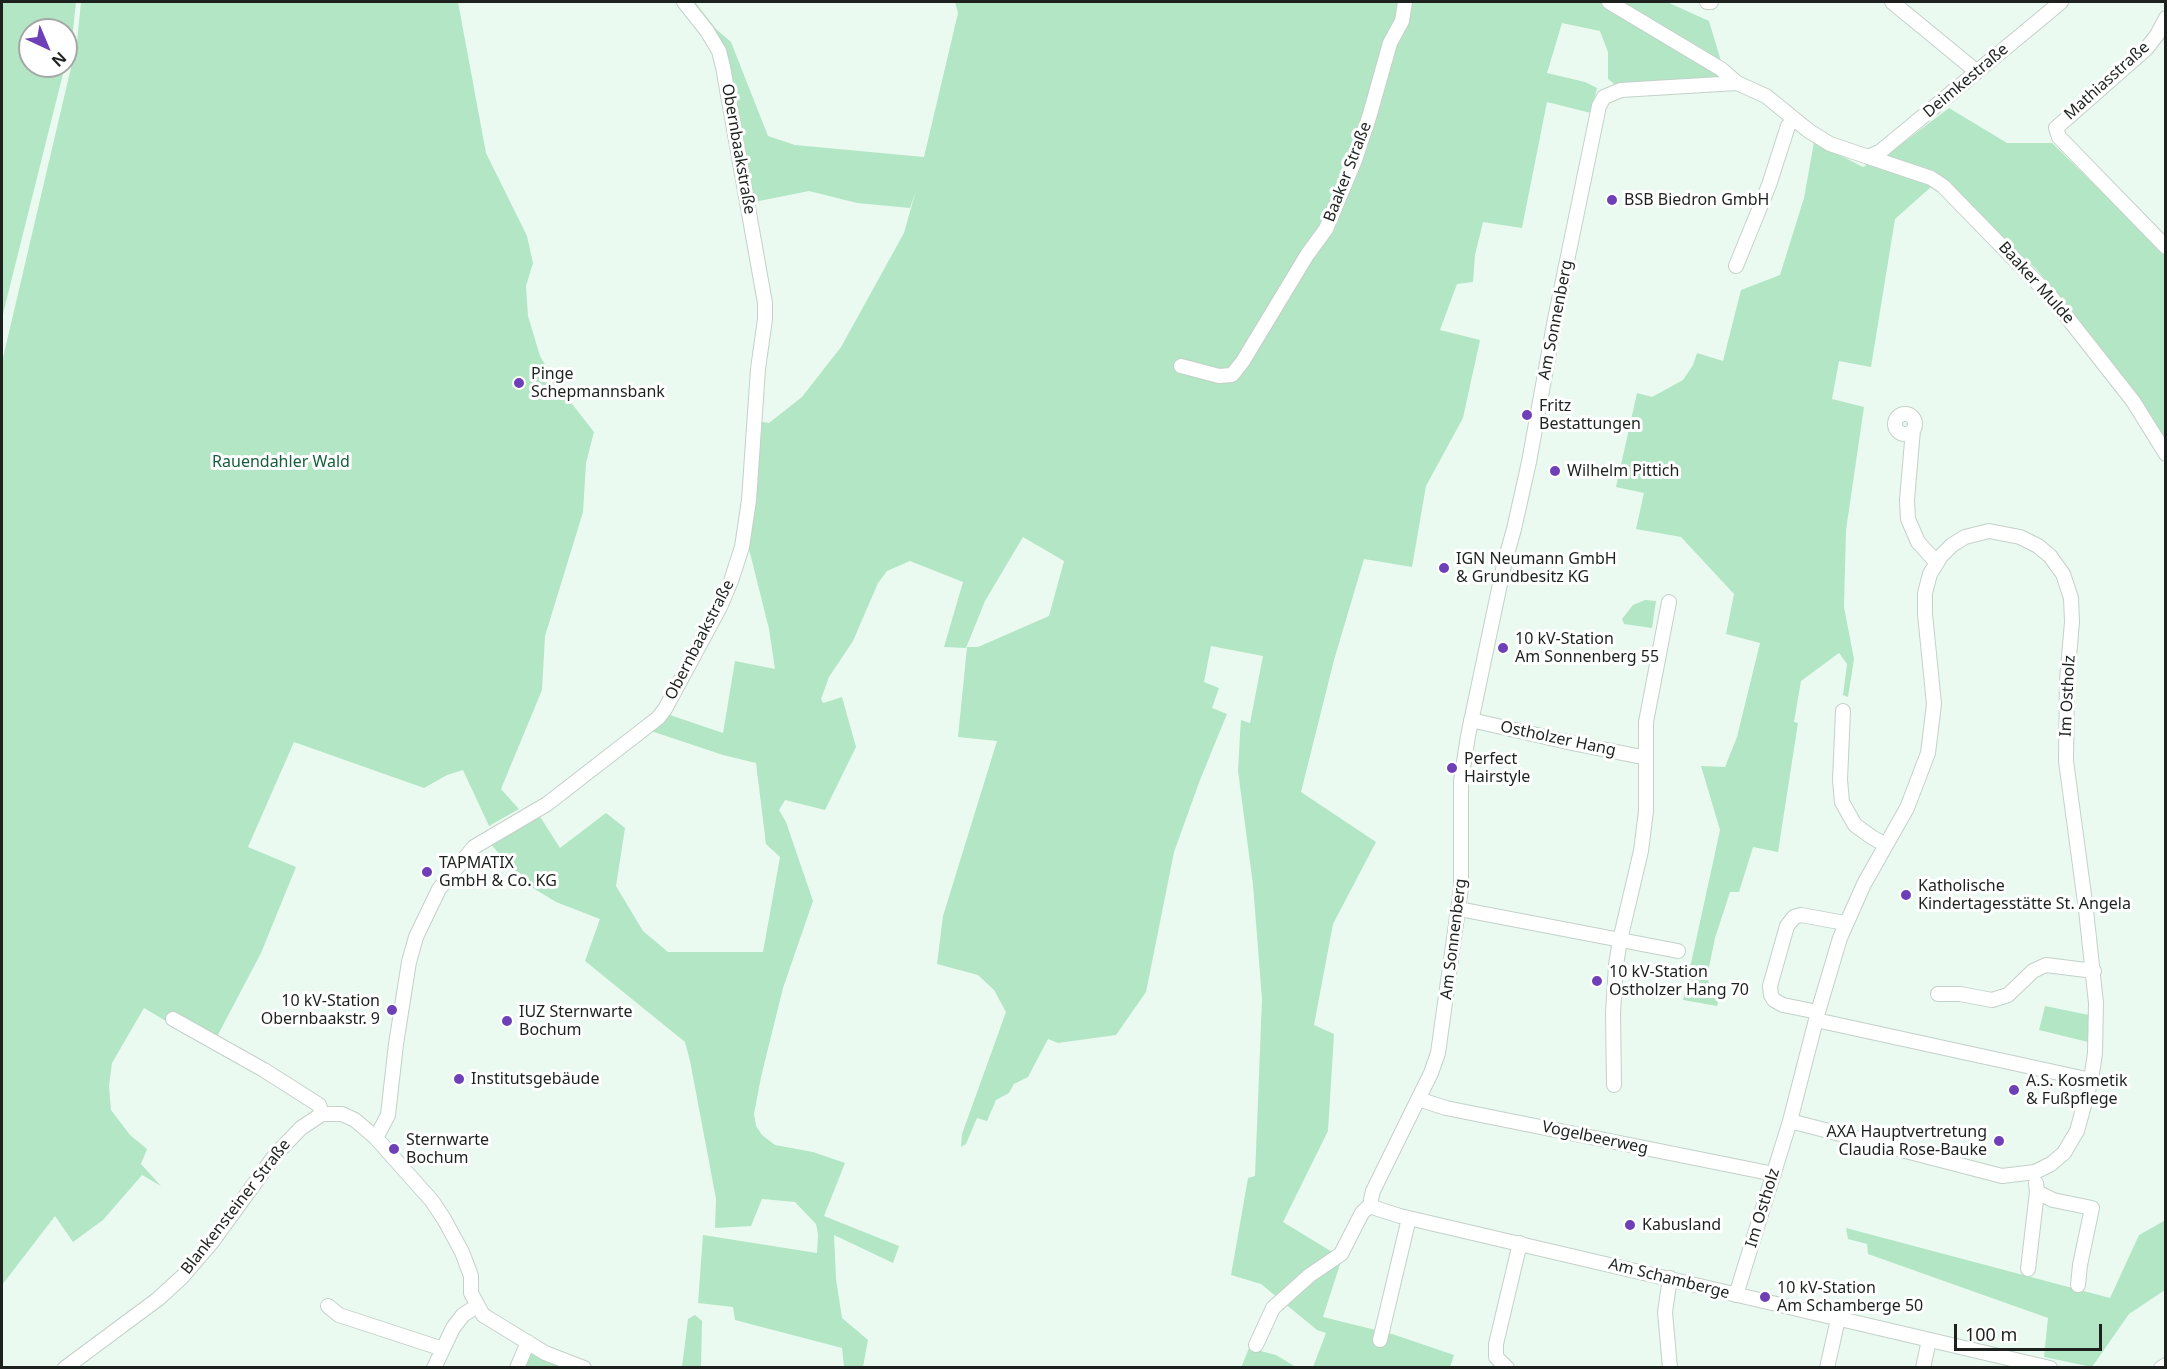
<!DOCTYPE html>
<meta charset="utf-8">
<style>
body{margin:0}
#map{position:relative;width:2167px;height:1369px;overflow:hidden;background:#ebfaf0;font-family:"Noto Sans",sans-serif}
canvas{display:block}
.frame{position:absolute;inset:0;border:3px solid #1d221f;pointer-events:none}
.north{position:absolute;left:18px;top:18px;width:60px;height:60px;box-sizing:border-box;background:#fff;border:2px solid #a5a7a5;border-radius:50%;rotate:136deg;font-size:16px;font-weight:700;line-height:24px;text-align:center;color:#1d221f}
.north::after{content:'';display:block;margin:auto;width:21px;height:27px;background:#6d40b8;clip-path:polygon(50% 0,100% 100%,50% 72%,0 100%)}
.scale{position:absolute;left:1954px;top:1324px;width:148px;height:27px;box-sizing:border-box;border:3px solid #1d221f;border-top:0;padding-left:8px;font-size:18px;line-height:21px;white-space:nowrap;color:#1d221f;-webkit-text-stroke:4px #fff;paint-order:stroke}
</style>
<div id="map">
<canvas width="2167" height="1369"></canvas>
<div class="frame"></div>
<div class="north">N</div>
<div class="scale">100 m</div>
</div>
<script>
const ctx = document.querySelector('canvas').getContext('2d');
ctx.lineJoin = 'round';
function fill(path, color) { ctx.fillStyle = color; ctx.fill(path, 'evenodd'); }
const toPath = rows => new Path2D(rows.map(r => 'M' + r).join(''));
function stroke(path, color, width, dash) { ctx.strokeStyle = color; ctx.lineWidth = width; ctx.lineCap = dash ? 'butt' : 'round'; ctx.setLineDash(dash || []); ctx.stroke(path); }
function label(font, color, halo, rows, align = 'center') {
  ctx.font = font + ' "Noto Sans",sans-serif'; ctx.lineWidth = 6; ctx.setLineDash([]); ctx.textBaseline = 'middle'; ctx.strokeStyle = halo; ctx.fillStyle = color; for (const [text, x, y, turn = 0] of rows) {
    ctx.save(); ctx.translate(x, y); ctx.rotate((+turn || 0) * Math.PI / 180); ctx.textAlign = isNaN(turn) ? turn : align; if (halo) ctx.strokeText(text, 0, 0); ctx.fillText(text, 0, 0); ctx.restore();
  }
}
fill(toPath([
 [2,2,76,2,72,40,66,62,66,30,30,30,30,66,65,66,2,318],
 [81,2,458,2,486,153,527,236,533,263,526,286,528,316,540,356,558,386,594,432,586,463,583,512,545,636,542,690,501,789,519,809,489,826,463,770,447,775,424,788,294,742,248,847,296,867,261,953,211,1048,144,1008,112,1063,109,1086,111,1110,130,1135,147,1149,141,1164,161,1186,142,1175,103,1220,73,1242,55,1216,2,1285,2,362,77,42],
 [687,2,695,2,716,29,731,42,768,136,795,145,924,157,958,13,955,2,1667,2,1709,21,1721,61,1738,86,1625,93,1608,79,1608,52,1600,31,1562,23,1547,73,1585,82,1597,88,1591,113,1547,102,1522,228,1483,222,1475,255,1473,282,1457,284,1440,330,1480,340,1463,418,1426,486,1412,567,1364,559,1334,660,1301,792,1376,842,1333,924,1314,1025,1334,1034,1328,1131,1283,1222,1342,1258,1323,1317,1392,1334,1454,1355,1450,1367,1313,1367,1326,1333,1317,1330,1261,1284,1231,1275,1248,1178,1255,1176,1262,999,1253,885,1238,771,1240,734,1241,720,1250,723,1263,656,1211,646,1204,682,1219,688,1212,708,1227,714,1200,780,1174,852,1146,992,1116,1035,1058,1043,1048,1039,1028,1077,1014,1084,1009,1093,996,1100,987,1121,977,1118,966,1144,961,1147,962,1134,1006,1012,994,990,978,975,937,964,943,916,997,741,958,737,967,647,978,647,1049,616,1064,561,1023,537,985,601,966,648,944,647,963,582,910,561,887,571,878,583,853,641,829,677,821,699,823,703,842,697,856,747,825,810,785,800,779,810,786,822,813,901,783,988,761,1077,754,1114,756,1126,762,1135,775,1145,813,1152,845,1163,824,1216,899,1246,893,1263,834,1235,836,1279,842,1318,868,1340,863,1367,844,1367,842,1348,735,1320,733,1307,698,1303,703,1235,817,1253,818,1234,816,1224,795,1202,762,1199,751,1226,715,1228,716,1199,690,1061,685,1042,585,961,600,919,556,902,523,882,490,843,539,815,560,848,606,813,625,828,616,886,643,931,668,952,763,952,780,857,766,844,756,763,723,755,651,731,667,714,723,733,735,661,775,669,769,629,747,541,757,421,769,423,802,397,841,347,904,233,916,190,910,208,857,203,809,191,749,203,728,71],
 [1949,108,2007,143,2052,143,2165,253,2165,452,2077,322,2068,306,2036,269,1940,179,1895,219,1871,367,1839,361,1832,399,1864,407,1846,530,1844,607,1854,659,1848,697,1843,695,1847,664,1839,653,1801,681,1794,722,1798,723,1778,852,1753,847,1739,892,1730,892,1715,938,1707,977,1714,998,1719,999,1717,1006,1683,1000,1720,830,1701,766,1725,767,1737,737,1760,643,1726,634,1734,594,1681,537,1636,529,1644,493,1616,487,1637,393,1652,397,1683,380,1693,365,1697,353,1723,361,1741,290,1780,275,1804,198,1814,142,1863,167,1887,155],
 [1645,600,1656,601,1652,628,1624,624,1622,619,1633,605],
 [2045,1006,2089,1015,2088,1042,2039,1030],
 [2165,1216,2165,1290,2129,1314,2092,1367,2044,1357,2048,1318,1868,1254,1867,1244,1848,1239,1846,1228,2110,1298,2139,1235,2164,1221],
 [695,1315,702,1321,701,1367,682,1367,688,1319],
 [1249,1348,1276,1355,1296,1367,1241,1368],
 [531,1349,570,1368,520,1368]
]), '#b2e6c5');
const minor = toPath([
 [1609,2,1721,69,1737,83],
 [1707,2,1711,2],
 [1892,2,1976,71],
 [2166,18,2157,35,2146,49,2056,128,2059,137,2166,247],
 [1868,157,1881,151,2061,2],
 [1736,266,1769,185,1788,126,1794,120],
 [1181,366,1219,376,1232,375,1243,361,1307,255,1326,229,1355,160,1370,114,1390,43,1402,21,1405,2],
 '1895 424a10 10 0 1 1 20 0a10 10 0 1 1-20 0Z',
 [1913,430,1907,500,1908,519,1918,542,1936,562],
 [1843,711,1840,780,1842,802,1855,825,1873,838,1886,845],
 [1471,720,1572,743,1637,756,1645,756],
 [1459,909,1678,951],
 [1938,994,1960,994,1992,1000,2008,995,2033,971,2046,965,2094,971],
 [1818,1012,1783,1005,1774,1000,1771,995,1770,986,1787,926,1794,917,1801,915,1845,923],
 [173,1019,264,1070,319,1105,322,1114],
 [1816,1020,2091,1080],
 [1614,1085,1613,1013,1616,965,1620,940,1641,851,1646,811,1646,722,1669,602],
 [1418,1099,1446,1108,1774,1174],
 [376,1138,388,1115,396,1044,409,962,416,937,439,889,474,847,547,804,658,718,665,709,720,607,731,581,742,547,749,500,758,369,765,319,765,303,723,67,719,51,707,31,684,2],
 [2037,1192,2053,1200,2092,1208,2080,1265,2078,1285],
 [2028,1269,2037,1192,2036,1183],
 [1736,1295,1790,1121,1818,1012,1840,938,1864,884,1907,808,1928,753,1934,704,1925,614,1925,593,1930,574,1941,556,1952,545,1965,537,1989,531,2020,537,2038,546,2050,556,2063,574,2071,598,2072,622,2067,680,2066,761,2086,910,2096,1003,2095,1053,2091,1080,2077,1131,2064,1153,2051,1164,2035,1172,2002,1176,1790,1121],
 [328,1306,339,1315,443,1349],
 [1380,1340,1409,1218],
 [1256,1345,1273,1308,1310,1275,1341,1254,1362,1213,1371,1204],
 [65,1368,158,1299,182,1277,212,1242,276,1154,301,1128,322,1114,342,1114,355,1120,376,1138,432,1201,444,1219,462,1252,471,1276,471,1293,483,1315,545,1353,584,1368],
 [434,1368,453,1328,463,1315,477,1306],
 [517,1368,528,1342],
 [1507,1368,1496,1357,1496,1344,1520,1243],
 [1670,1368,1665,1312,1670,1278],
 [1827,1368,1838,1319],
 [1923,1368,1929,1340],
 [2050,1368,1400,1216,1375,1208,1371,1204,1371,1199,1373,1191,1431,1073,1438,1053,1461,888,1461,781,1468,736,1504,565,1514,529,1529,462,1555,319,1599,106,1604,97,1621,90,1737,83,1766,96,1809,131,1830,144,1931,178,1943,186,2052,298,2133,401,2166,454],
 [2161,1368,2166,1365]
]);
stroke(minor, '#c3d1c8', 16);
stroke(minor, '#fff', 14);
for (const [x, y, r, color] of [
 [1612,200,6,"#6d40b8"],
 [519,383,6,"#6d40b8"],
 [1527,415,6,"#6d40b8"],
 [1555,471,6,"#6d40b8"],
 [1444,568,6,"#6d40b8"],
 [1503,648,6,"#6d40b8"],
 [1452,768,6,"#6d40b8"],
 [427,872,6,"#6d40b8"],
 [1906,895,6,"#6d40b8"],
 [1597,981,6,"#6d40b8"],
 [392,1010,6,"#6d40b8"],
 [507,1021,6,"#6d40b8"],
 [459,1079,6,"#6d40b8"],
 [2014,1090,6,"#6d40b8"],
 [1999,1141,6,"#6d40b8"],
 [394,1149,6,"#6d40b8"],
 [1630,1225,6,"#6d40b8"],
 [1765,1297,6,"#6d40b8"]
]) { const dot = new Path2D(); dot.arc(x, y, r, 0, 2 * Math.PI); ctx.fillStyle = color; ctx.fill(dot); stroke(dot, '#fff', 2); }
label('16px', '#1d221f', '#fff', [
 ["Deimkestraße",1966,81,-40],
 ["Mathiasstraße",2107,81,-42],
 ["Obernbaakstraße",738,149,80],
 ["Baaker Straße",1348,172,-69],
 ["Baaker Mulde",2036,283,48],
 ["Am Sonnenberg",1556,320,-79],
 ["Obernbaakstraße",700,640,-63],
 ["Im Ostholz",2068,696,-87],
 ["Ostholzer Hang",1558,739,12],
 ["Am Sonnenberg",1454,939,-83],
 ["Vogelbeerweg",1595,1138,12],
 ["Blankensteiner Straße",236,1207,-52],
 ["Im Ostholz",1763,1208,-73],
 ["Am Schamberge",1669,1279,14]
]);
label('16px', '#1d221f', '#fff', [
 ["BSB Biedron GmbH",1624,200],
 ["Pinge",531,374],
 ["Schepmannsbank",531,392],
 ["Fritz",1539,406],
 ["Bestattungen",1539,424],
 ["Wilhelm Pittich",1567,471],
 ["IGN Neumann GmbH",1456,559],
 ["& Grundbesitz KG",1456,577],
 ["10 kV-Station",1515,639],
 ["Am Sonnenberg 55",1515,657],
 ["Perfect",1464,759],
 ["Hairstyle",1464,777],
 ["TAPMATIX",439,863],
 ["GmbH & Co. KG",439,881],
 ["Katholische",1918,886],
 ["Kindertagesstätte St. Angela",1918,904],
 ["10 kV-Station",1609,972],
 ["Ostholzer Hang 70",1609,990],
 ["10 kV-Station",380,1001,"right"],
 ["Obernbaakstr. 9",380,1019,"right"],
 ["IUZ Sternwarte",519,1012],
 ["Bochum",519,1030],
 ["Institutsgebäude",471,1079],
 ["A.S. Kosmetik",2026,1081],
 ["& Fußpflege",2026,1099],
 ["AXA Hauptvertretung",1987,1132,"right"],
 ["Claudia Rose-Bauke",1987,1150,"right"],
 ["Sternwarte",406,1140],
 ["Bochum",406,1158],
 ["Kabusland",1642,1225],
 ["10 kV-Station",1777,1288],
 ["Am Schamberge 50",1777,1306]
], 'left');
label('16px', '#145f3b', '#fff', [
 ["Rauendahler Wald",281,462]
]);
</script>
